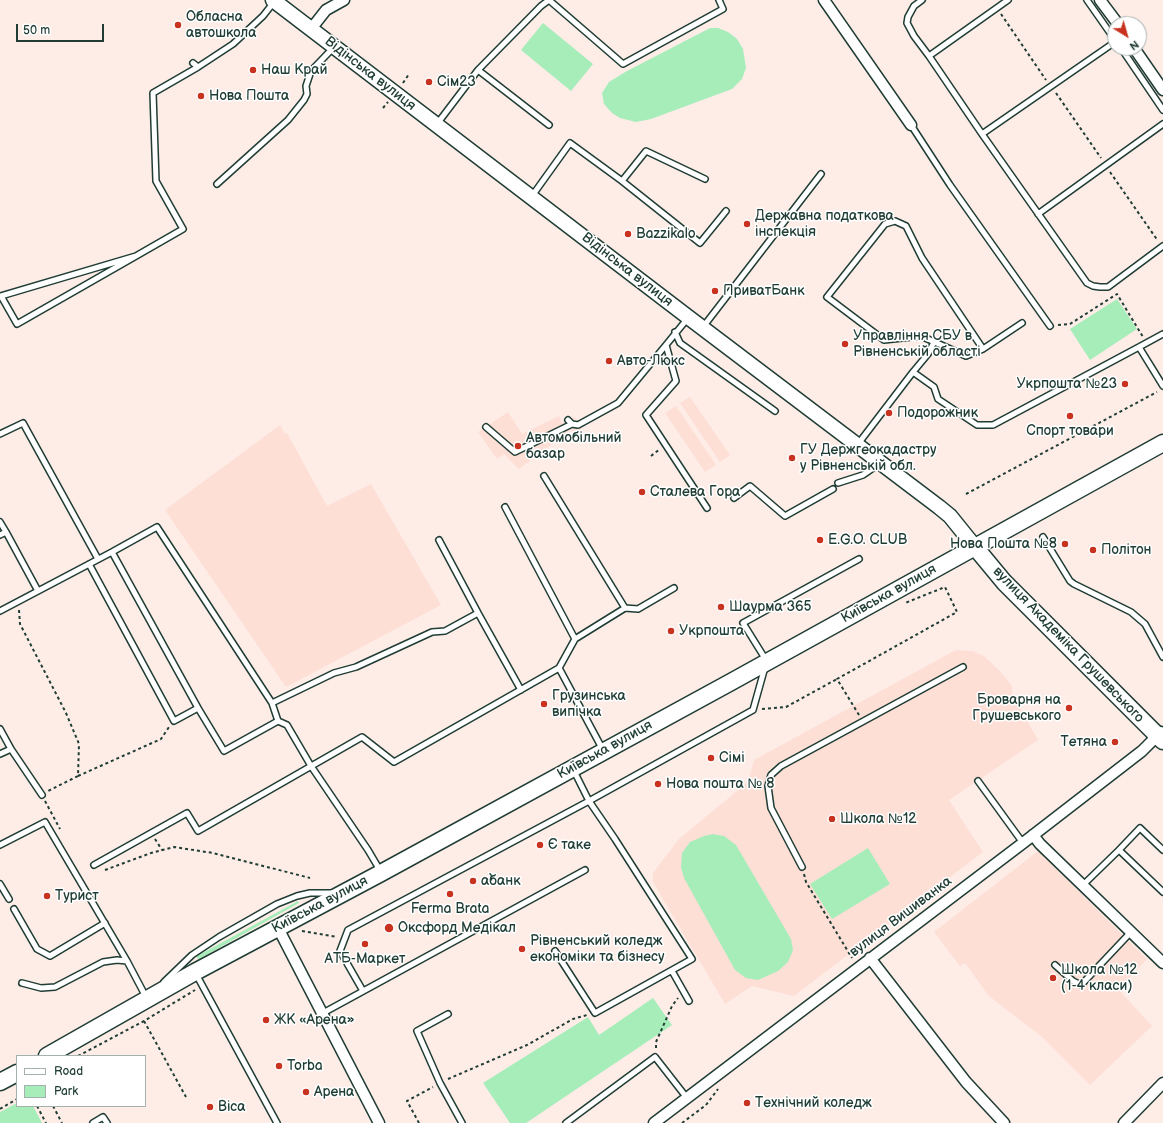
<!DOCTYPE html>
<meta charset="utf-8">
<style>
body{margin:0}
#map{position:relative;width:1163px;height:1123px;overflow:hidden;background:#feece7;font-family:"Balsamiq Sans",sans-serif}
canvas{display:block}
.legend{position:absolute;left:16px;top:1055px;width:130px;height:52px;box-sizing:border-box;background:#fff;border:1px solid #a5b1ae;margin:0;padding:5px 7px;list-style:none;font-size:12px;color:#1f3d34}
.legend li{display:flex;align-items:center;gap:8px;height:20px}
.legend b{width:20px;border:1px solid #a5b1ae}
.north{position:absolute;left:1107px;top:16px;width:40px;height:40px;box-sizing:border-box;background:#fff;border:1px solid #a5b1ae;border-radius:50%;rotate:143deg;font-size:11px;font-weight:700;line-height:16px;text-align:center;color:#1f3d34}
.north::after{content:'';display:block;margin:auto;width:14px;height:18px;background:#c8321e;clip-path:polygon(50% 0,100% 100%,50% 72%,0 100%)}
.scale{position:absolute;left:16px;top:24px;width:88px;height:18px;box-sizing:border-box;border:2px solid #1f3d34;border-top:0;padding-left:5px;font-size:12px;line-height:14px;white-space:nowrap;color:#1f3d34;-webkit-text-stroke:3px #fff;paint-order:stroke}
</style>
<div id="map">
<canvas width="1163" height="1123"></canvas>
<ul class="legend">
<li><b style="height:5px;background:#fff"></b>Road</li>
<li><b style="height:11px;background:#a6edba"></b>Park</li>
</ul>
<div class="north">N</div>
<div class="scale">50 m</div>
</div>
<script>
const ctx = document.querySelector('canvas').getContext('2d');
ctx.lineJoin = 'round';
function fill(path, color) { ctx.fillStyle = color; ctx.fill(path, 'evenodd'); }
const toPath = rows => new Path2D(rows.map(r => 'M' + r).join(''));
function stroke(path, color, width, dash) { ctx.strokeStyle = color; ctx.lineWidth = width; ctx.lineCap = dash ? 'butt' : 'round'; ctx.setLineDash(dash || []); ctx.stroke(path); }
function label(font, color, halo, rows, align = 'center') {
  ctx.font = font + ' "Balsamiq Sans",sans-serif'; ctx.lineWidth = 3; ctx.setLineDash([]); ctx.textBaseline = 'middle'; ctx.strokeStyle = halo; ctx.fillStyle = color; for (const [text, x, y, turn = 0] of rows) {
    ctx.save(); ctx.translate(x, y); ctx.rotate((+turn || 0) * Math.PI / 180); ctx.textAlign = isNaN(turn) ? turn : align; if (halo) ctx.strokeText(text, 0, 0); ctx.fillText(text, 0, 0); ctx.restore();
  }
}
fill(toPath([
 [690,397,730,455,720,462,680,403],
 [676,406,716,465,705,472,665,413],
 [508,412,522,434,559,416,562,423,574,417,584,433,578,438,571,430,519,469,504,454,497,459,478,432],
 [280,425,285,434,287,433,327,506,371,484,441,605,286,687,165,510],
 [956,650,972,651,984,656,1001,672,1012,686,1012,694,1038,740,949,800,983,852,794,996,752,986,725,1004,653,882,653,873,679,839,748,782,754,760],
 [1038,851,1147,959,1119,990,1152,1026,1090,1085,1042,1037,989,996,965,963,960,966,934,932]
]), '#fddfd6');
fill(toPath([
 [543,23,593,64,571,91,521,50],
 [710,28,718,28,728,32,737,39,743,49,746,68,742,79,732,89,651,119,636,122,620,118,612,113,604,104,602,93,609,82,627,71],
 [1117,299,1137,329,1090,360,1070,329],
 [713,834,724,836,736,845,791,939,793,950,788,962,778,971,758,980,746,978,735,970,684,878,681,867,682,853,690,842,704,836],
 [868,848,890,884,832,919,810,884],
 [298,901,299,903,199,959,197,958,197,956],
 [653,998,672,1025,526,1123,510,1123,483,1083,588,1017,599,1035],
 [17,1103,17,1106,33,1106,42,1123,0,1123,0,1112]
]), '#a6edba');
const service = toPath([
 [549,0,623,64,723,9,719,0],
 [922,0,914,6,908,17,907,23,914,36,929,56,982,134,1087,283,1093,286,1100,287,1108,287,1163,246],
 [1087,0,1115,40],
 [1121,48,1163,110],
 [929,56,1008,0],
 [193,63,198,67],
 [478,70,549,125],
 [437,124,478,70,541,6,549,0],
 [911,125,950,185,1050,326],
 [982,134,1115,42],
 [622,181,700,243,726,211],
 [217,184,288,120,304,100,307,94,306,86,311,71,334,47],
 [532,196,570,143,622,181,646,151,705,179],
 [1038,214,1163,124],
 [136,256,1,296,17,324,136,256,183,229,156,181,153,93,198,67,233,44,263,16,274,2],
 [688,318,666,345,676,381,646,415,707,508],
 [703,327,821,174],
 [675,332,680,343,775,411],
 [1139,347,1163,334],
 [983,349,922,258,906,226,895,221,885,224,827,297,884,340,921,336,966,356,983,349,1022,323],
 [913,372,928,354,934,342],
 [568,420,572,424],
 [486,427,515,452,572,424,578,425,618,403,666,345],
 [0,434,23,423,98,559],
 [858,444,913,372,934,387,938,399,977,425,993,425,1139,347,1163,386],
 [544,476,625,608,575,639,559,668],
 [838,483,863,475,879,464],
 [734,498,750,486,785,516,833,489],
 [505,507,575,639],
 [0,522,6,532],
 [0,535,6,532,38,591],
 [1043,537,1070,581,1074,584,1131,612,1145,624,1163,657],
 [439,540,478,613],
 [112,552,198,708,224,751,278,721],
 [89,564,174,721,198,708],
 [625,608,638,609,674,588],
 [0,611,112,552,157,527,272,703,278,721,287,725,311,766,368,850,381,872],
 [766,660,743,623,859,559],
 [272,703,334,673,356,667,432,632,445,631,478,613,521,690],
 [0,729,11,749,0,754],
 [11,749,42,795],
 [978,781,1023,843],
 [0,845,45,822,127,961],
 [1119,850,1140,828,1163,850],
 [94,865,187,813,198,831,362,737,394,762,559,668,603,750],
 [802,867,771,808,768,786,771,775,781,766,963,667],
 [0,884,9,899],
 [1083,885,1119,850,1163,892],
 [14,909,37,949,50,956,105,923],
 [555,951,595,1013,692,959,615,839,589,801,574,771],
 [1055,965,1073,981,1081,985,1131,932],
 [672,971,689,1001],
 [196,974,277,1123],
 [164,982,192,955,219,937,277,904,297,896,310,893,333,893],
 [22,983,41,988,55,987,103,962,117,960,127,961,146,997],
 [363,991,340,951,348,930,589,801,753,710,765,667],
 [323,1013,585,870],
 [448,1014,417,1031,440,1083,462,1123],
 [93,1123,103,1117,107,1123],
 [566,1123,655,1057,687,1098]
]);
const minor = toPath([
 [824,0,911,125],
 [1100,0,1118,24],
 [311,29,326,10,344,0],
 [1134,48,1163,90],
 [1033,835,1040,844,1163,963],
 [278,928,379,1123],
 [870,958,966,1082,1004,1123],
 [654,1123,1023,843,1142,751,1161,732],
 [1124,1123,1163,1083]
]);
const secondary = toPath([
 [273,0,688,317,939,507,950,516,975,547]
]);
const primary = toPath([
 [975,547,1004,582,1163,741],
 [47,1056,195,972,381,873,731,682,1163,443],
 [0,1082,17,1073]
]);
stroke(service, '#1f3d34', 8);
stroke(minor, '#1f3d34', 13);
stroke(secondary, '#1f3d34', 17);
stroke(primary, '#1f3d34', 19);
stroke(toPath([
 [1001,14,1046,80],
 [403,83,409,74],
 [1056,93,1101,158],
 [383,108,388,102],
 [1110,172,1158,241],
 [1058,325,1070,324,1117,294,1143,337],
 [651,456,660,449],
 [966,494,1157,392],
 [19,610,20,624,66,713,79,744,78,776,48,791],
 [762,709,786,707,837,679],
 [859,715,837,679,957,612,945,587,905,603],
 [78,776,161,739,169,727],
 [45,801,60,829],
 [155,839,162,850],
 [105,870,151,853,174,847,213,853,310,878],
 [804,874,806,882,852,958],
 [302,931,337,937],
 [144,1021,186,1097],
 [656,1048,656,1042,672,1006,678,998],
 [78,1056,144,1021,195,990],
 [448,1079,527,1045,573,1019,587,1015],
 [37,1106,46,1123],
 [53,1106,62,1123],
 [0,1109,17,1099],
 [419,1123,407,1101,433,1087],
 [682,1123,706,1105,718,1089]
]), '#1f3d34', 2, [3, 3]);
stroke(service, '#fff', 5);
stroke(minor, '#fff', 10);
stroke(secondary, '#fff', 14);
stroke(primary, '#fff', 16);
for (const [x, y, r, color] of [
 [178,25,4,"#c8321e"],
 [253,70,4,"#c8321e"],
 [429,82,4,"#c8321e"],
 [201,96,4,"#c8321e"],
 [747,224,4,"#c8321e"],
 [628,234,4,"#c8321e"],
 [715,291,4,"#c8321e"],
 [845,344,4,"#c8321e"],
 [609,361,4,"#c8321e"],
 [1125,384,4,"#c8321e"],
 [889,413,4,"#c8321e"],
 [1070,416,4,"#c8321e"],
 [518,446,4,"#c8321e"],
 [792,458,4,"#c8321e"],
 [642,492,4,"#c8321e"],
 [820,540,4,"#c8321e"],
 [1065,544,4,"#c8321e"],
 [1093,550,4,"#c8321e"],
 [721,607,4,"#c8321e"],
 [671,631,4,"#c8321e"],
 [544,704,4,"#c8321e"],
 [1069,708,4,"#c8321e"],
 [1115,742,4,"#c8321e"],
 [711,758,4,"#c8321e"],
 [658,784,4,"#c8321e"],
 [832,819,4,"#c8321e"],
 [540,845,4,"#c8321e"],
 [473,881,4,"#c8321e"],
 [450,894,4,"#c8321e"],
 [47,896,4,"#c8321e"],
 [389,928,5,"#c8321e"],
 [365,944,4,"#c8321e"],
 [522,949,4,"#c8321e"],
 [1053,978,4,"#c8321e"],
 [266,1020,4,"#c8321e"],
 [279,1066,4,"#c8321e"],
 [306,1092,4,"#c8321e"],
 [747,1103,4,"#c8321e"],
 [210,1107,4,"#c8321e"]
]) { const dot = new Path2D(); dot.arc(x, y, r, 0, 2 * Math.PI); ctx.fillStyle = color; ctx.fill(dot); stroke(dot, '#fff', 1.5); }
label('14px', '#1f3d34', '#fff', [
 ["Обласна",186,17],
 ["автошкола",186,33],
 ["Наш Край",261,70],
 ["Сім23",437,82],
 ["Нова Пошта",209,96],
 ["Державна податкова",755,216],
 ["інспекція",755,232],
 ["Bazzikalo",636,234],
 ["ПриватБанк",723,291],
 ["Управління СБУ в",853,336],
 ["Рівненській області",853,352],
 ["Авто-Люкс",617,361],
 ["Укрпошта №23",1117,384,"right"],
 ["Подорожник",897,413],
 ["Спорт товари",1070,431,"center"],
 ["Автомобільний",526,438],
 ["базар",526,454],
 ["ГУ Держгеокадастру",800,450],
 ["у Рівненській обл.",800,466],
 ["Сталева Гора",650,492],
 ["E.G.O. CLUB",828,540],
 ["Нова Пошта №8",1057,544,"right"],
 ["Політон",1101,550],
 ["Шаурма 365",729,607],
 ["Укрпошта",679,631],
 ["Грузинська",552,696],
 ["випічка",552,712],
 ["Броварня на",1061,700,"right"],
 ["Грушевського",1061,716,"right"],
 ["Тетяна",1107,742,"right"],
 ["Сімі",719,758],
 ["Нова пошта № 8",666,784],
 ["Школа №12",840,819],
 ["Є таке",548,845],
 ["а̀банк",481,881],
 ["Турист",55,896],
 ["Ferma Brata",450,909,"center"],
 ["Оксфорд Медікал",398,928],
 ["Рівненський коледж",530,941],
 ["економіки та бізнесу",530,957],
 ["АТБ-Маркет",365,959,"center"],
 ["Школа №12",1061,970],
 ["(1-4 класи)",1061,986],
 ["ЖК «Арена»",274,1020],
 ["Torba",287,1066],
 ["Арена",314,1092],
 ["Технічний коледж",755,1103],
 ["Віса",218,1107]
], 'left');
label('14px', '#1f3d34', '#fff', [
 ["Відінська вулиця",370,74,38],
 ["Відінська вулиця",627,270,38],
 ["Київська вулиця",889,594,-29],
 ["вулиця Академіка Грушевського",1068,645,46],
 ["Київська вулиця",605,750,-29],
 ["Київська вулиця",320,905,-28],
 ["вулиця Вишиванка",901,917,-37]
]);
</script>
